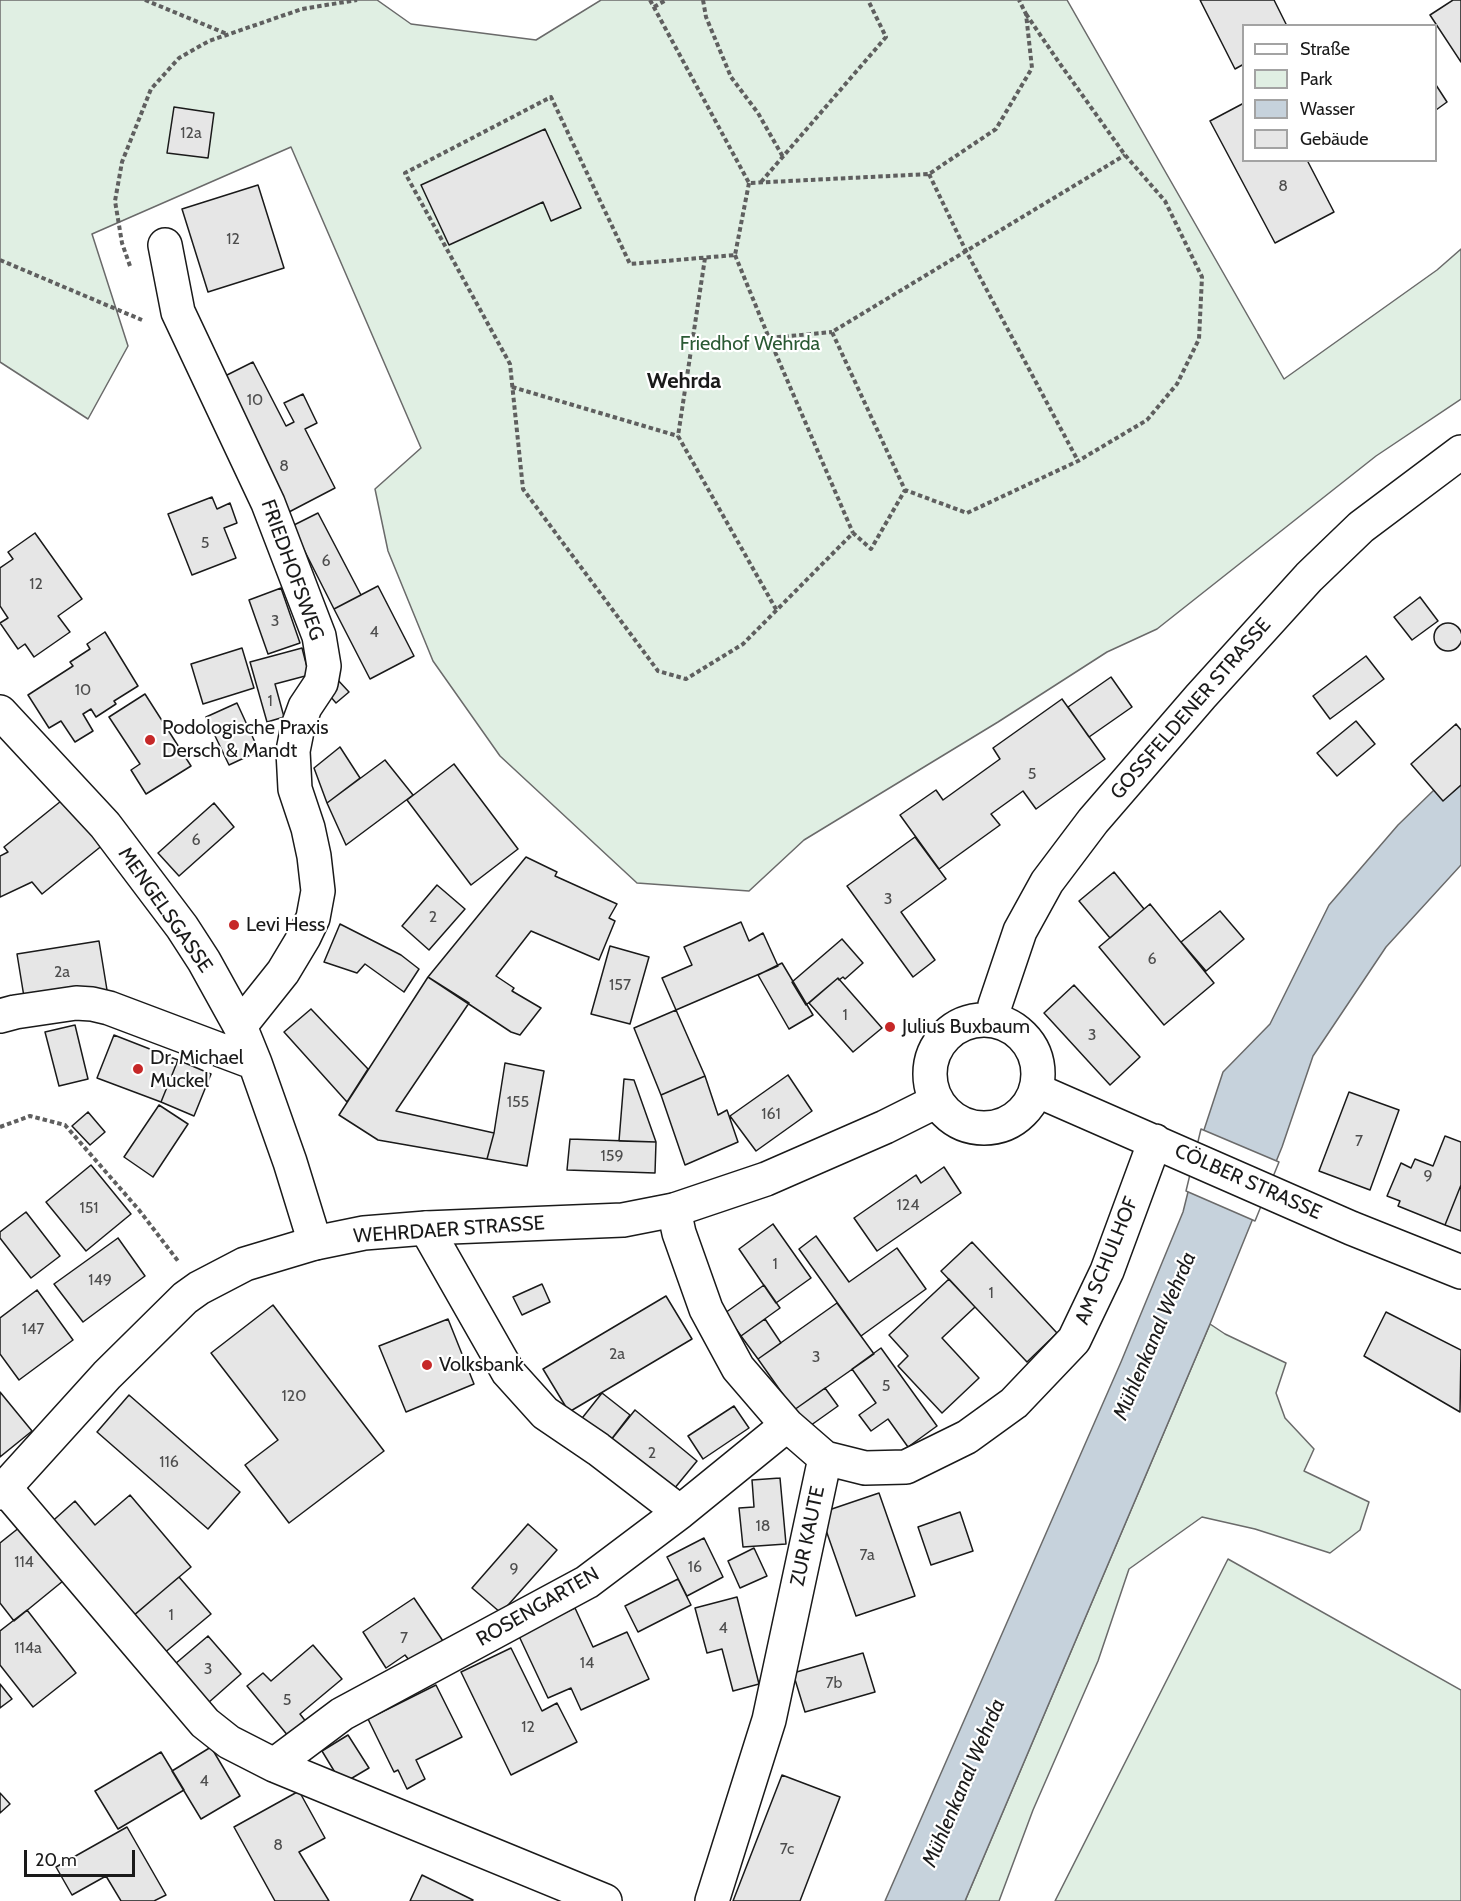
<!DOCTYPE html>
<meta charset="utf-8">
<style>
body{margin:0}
#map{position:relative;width:1461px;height:1901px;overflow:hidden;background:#fff;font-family:Cabin,sans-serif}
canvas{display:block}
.legend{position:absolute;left:1242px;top:24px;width:195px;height:138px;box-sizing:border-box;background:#fff;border:2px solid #a3a3a3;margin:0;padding:8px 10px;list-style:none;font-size:18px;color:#1a1a1a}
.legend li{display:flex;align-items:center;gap:12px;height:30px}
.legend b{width:30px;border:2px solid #a3a3a3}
.scale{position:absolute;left:24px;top:1850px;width:111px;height:27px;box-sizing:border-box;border:3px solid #1a1a1a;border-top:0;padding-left:8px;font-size:18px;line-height:21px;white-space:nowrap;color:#1a1a1a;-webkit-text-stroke:4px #fff;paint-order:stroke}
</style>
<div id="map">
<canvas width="1461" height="1901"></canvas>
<ul class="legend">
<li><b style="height:8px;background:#fff"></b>Straße</li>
<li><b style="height:16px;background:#e0efe3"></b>Park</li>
<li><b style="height:16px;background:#c6d2dc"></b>Wasser</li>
<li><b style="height:16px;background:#e6e6e6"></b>Gebäude</li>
</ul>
<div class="scale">20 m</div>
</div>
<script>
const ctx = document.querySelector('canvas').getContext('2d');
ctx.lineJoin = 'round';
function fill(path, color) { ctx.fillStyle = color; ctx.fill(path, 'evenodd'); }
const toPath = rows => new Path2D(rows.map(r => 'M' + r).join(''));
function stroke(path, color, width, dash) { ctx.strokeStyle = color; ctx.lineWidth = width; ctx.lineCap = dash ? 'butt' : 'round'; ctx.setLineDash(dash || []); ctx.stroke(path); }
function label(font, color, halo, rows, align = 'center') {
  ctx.font = font + ' Cabin,sans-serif'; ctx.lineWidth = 4.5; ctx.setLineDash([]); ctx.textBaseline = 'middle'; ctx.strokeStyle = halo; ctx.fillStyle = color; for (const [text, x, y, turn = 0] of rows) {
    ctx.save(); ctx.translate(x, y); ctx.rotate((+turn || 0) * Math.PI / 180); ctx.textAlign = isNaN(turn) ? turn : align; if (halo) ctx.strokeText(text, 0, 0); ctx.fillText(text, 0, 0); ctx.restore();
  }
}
const green = toPath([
 [0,0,377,0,411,24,536,40,601,0,1067,0,1284,379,1437,270,1461,249,1461,399,1376,456,1157,629,1107,652,998,722,804,840,749,891,637,883,500,756,433,661,388,551,375,489,421,448,291,147,92,234,128,346,88,419,0,362,0,0],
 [1210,1324,1225,1334,1286,1363,1276,1393,1285,1418,1314,1449,1304,1471,1369,1502,1360,1530,1330,1553,1255,1529,1202,1517,1129,1569,1098,1661,1033,1810,999,1901,965,1901,1210,1324],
 [1228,1559,1461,1690,1461,1901,1055,1901,1228,1559]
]);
fill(green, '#e0efe3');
stroke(green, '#6a6a6a', 1.5);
const water = toPath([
 [1461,785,1461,865,1386,947,1313,1056,1282,1147,1210,1324,965,1901,885,1901,1121,1362,1183,1212,1202,1136,1223,1072,1270,1024,1329,905,1398,825,1434,790,1443,800,1461,785]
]);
fill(water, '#c6d2dc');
stroke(water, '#6a6a6a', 1.5);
const pier = toPath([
 [1201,1129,1279,1162,1255,1221,1186,1191,1201,1129]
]);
fill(pier, '#fff');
stroke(pier, '#6a6a6a', 1.5);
const building = toPath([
 [1200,0,1274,0,1287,26,1244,26,1244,64,1235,69,1200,0],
 [1453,0,1461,0,1461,62,1430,15,1453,0],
 [1436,85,1447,102,1436,110,1436,85],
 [1244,103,1244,160,1307,160,1334,212,1275,243,1210,121,1244,103],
 [174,107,214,113,208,158,167,153,174,107],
 [545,129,581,208,551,221,543,202,449,245,421,185,545,129],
 [258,185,284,268,208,292,182,209,258,185],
 [253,362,286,426,294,422,284,403,303,394,317,423,305,429,335,488,289,512,221,378,253,362],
 [212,497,217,509,230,503,237,523,224,528,236,558,192,575,168,514,212,497],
 [318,513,361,595,334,609,292,526,318,513],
 [35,533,82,599,58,616,70,632,34,657,25,644,18,649,0,623,8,618,0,606,0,568,13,559,8,552,35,533],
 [378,586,414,656,370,679,334,609,378,586],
 [281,588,300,643,268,654,249,600,281,588],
 [1420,597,1438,621,1412,640,1394,617,1420,597],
 '1434 637a14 14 0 1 1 28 0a14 14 0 1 1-28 0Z',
 [105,632,138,686,114,701,116,704,96,717,91,709,83,714,93,731,75,742,61,721,49,728,28,695,73,666,70,662,90,649,87,644,105,632],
 [242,648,254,688,203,704,191,664,242,648],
 [302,648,309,675,275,684,284,717,267,722,250,662,302,648],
 [1366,656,1384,679,1330,719,1313,696,1366,656],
 [1111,677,1132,707,1089,737,1068,707,1111,677],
 [336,678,349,692,336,703,324,689,336,678],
 [145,694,191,766,146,794,131,770,140,764,109,717,145,694],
 [1062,699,1105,759,1036,809,1023,791,991,814,1000,825,939,869,900,815,936,790,943,800,1000,759,993,748,1062,699],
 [237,703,259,751,229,765,206,717,237,703],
 [1356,721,1375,744,1337,776,1317,753,1356,721],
 [1456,724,1461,730,1461,785,1443,801,1411,764,1456,724],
 [340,747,360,778,327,803,314,768,340,747],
 [385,760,413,795,346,845,327,803,385,760],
 [454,764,518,849,471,885,407,800,454,764],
 [66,797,104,844,42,894,32,882,0,897,0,856,8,852,4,847,66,797],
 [214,803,234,827,179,876,158,853,214,803],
 [915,837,946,879,901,912,935,960,913,977,847,886,915,837],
 [526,857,557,872,555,876,617,904,609,918,615,921,599,960,531,931,496,976,514,988,512,991,541,1008,520,1035,511,1032,428,977,526,857],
 [1114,872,1144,909,1110,938,1079,901,1114,872],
 [437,885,465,909,429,950,402,926,437,885],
 [1150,904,1214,983,1164,1025,1099,947,1150,904],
 [1220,911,1244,939,1206,971,1181,942,1220,911],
 [741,922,749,941,763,933,778,966,676,1010,662,978,692,965,684,947,741,922],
 [340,924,401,955,419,969,404,992,365,964,357,973,324,962,340,924],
 [842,939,863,963,845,979,843,977,839,980,838,978,806,1005,792,982,842,939],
 [99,941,107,990,25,1003,17,954,99,941],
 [610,946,649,957,630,1024,591,1014,610,946],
 [782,963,813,1015,789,1029,758,975,782,963],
 [428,977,469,1003,396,1111,494,1133,487,1159,378,1140,339,1115,428,977],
 [838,978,882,1028,853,1052,809,1003,838,978],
 [1074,985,1140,1057,1110,1085,1044,1013,1074,985],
 [311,1009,368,1069,347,1102,284,1032,311,1009],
 [676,1010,705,1076,661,1095,634,1028,676,1010],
 [75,1025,88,1079,59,1086,45,1032,75,1025],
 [114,1035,178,1060,161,1102,97,1078,114,1035],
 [178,1060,211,1074,194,1116,161,1102,178,1060],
 [505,1063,544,1071,527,1166,487,1159,494,1133,505,1063],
 [788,1075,812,1111,756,1151,730,1116,788,1075],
 [705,1076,718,1115,727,1110,738,1142,685,1165,661,1095,705,1076],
 [624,1079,634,1080,656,1142,619,1141,624,1079],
 [1349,1092,1399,1110,1370,1190,1319,1171,1349,1092],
 [159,1105,188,1124,153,1177,124,1157,159,1105],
 [88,1112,105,1132,90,1145,72,1126,88,1112],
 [1445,1136,1461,1142,1461,1185,1445,1225,1398,1206,1400,1201,1387,1196,1401,1163,1411,1168,1415,1159,1433,1166,1445,1136],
 [570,1139,656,1142,655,1173,567,1170,570,1139],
 [91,1165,131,1214,86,1251,46,1202,91,1165],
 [944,1167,961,1193,877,1251,854,1218,916,1175,921,1183,944,1167],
 [1461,1185,1461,1231,1445,1225,1461,1185],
 [26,1212,60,1256,31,1278,0,1238,0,1232,26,1212],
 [773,1224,811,1278,776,1303,739,1249,773,1224],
 [816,1236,849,1282,897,1248,926,1289,861,1336,799,1249,816,1236],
 [118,1238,145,1276,83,1322,54,1284,118,1238],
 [972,1242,1057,1333,1027,1362,941,1271,972,1242],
 [949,1279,975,1307,942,1338,979,1378,942,1413,898,1366,908,1356,889,1335,949,1279],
 [542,1284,550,1302,522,1315,513,1297,542,1284],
 [764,1285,780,1308,741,1336,725,1313,764,1285],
 [37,1290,73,1340,19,1380,0,1354,0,1318,37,1290],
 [666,1296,692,1339,569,1412,543,1369,666,1296],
 [837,1303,874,1354,794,1410,758,1359,837,1303],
 [273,1305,384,1451,289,1523,245,1465,278,1440,211,1353,273,1305],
 [1386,1312,1461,1350,1460,1412,1364,1356,1386,1312],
 [448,1319,474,1384,406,1412,379,1346,448,1319],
 [765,1319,781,1343,758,1359,741,1336,765,1319],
 [881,1348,937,1426,908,1447,888,1419,871,1431,859,1415,876,1403,852,1369,881,1348],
 [825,1388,838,1406,807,1428,794,1410,825,1388],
 [0,1392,32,1431,0,1457,0,1392],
 [602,1393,630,1415,607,1445,579,1422,602,1393],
 [129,1395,240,1492,208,1529,97,1432,129,1395],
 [734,1406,749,1428,703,1459,688,1436,734,1406],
 [635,1410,697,1461,669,1495,607,1445,635,1410],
 [780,1478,786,1544,743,1547,739,1508,754,1507,752,1480,780,1478],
 [879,1493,915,1596,856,1616,820,1513,879,1493],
 [130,1495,191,1567,127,1621,47,1526,75,1501,95,1525,130,1495],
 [960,1512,973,1551,931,1565,918,1527,960,1512],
 [528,1524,557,1550,501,1613,472,1588,528,1524],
 [20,1527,63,1581,14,1621,0,1603,0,1543,20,1527],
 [704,1538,723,1577,687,1596,667,1557,704,1538],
 [754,1548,767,1576,740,1588,728,1561,754,1548],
 [179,1577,211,1614,163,1654,132,1617,179,1577],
 [678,1579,691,1605,638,1632,625,1606,678,1579],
 [737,1597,759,1684,733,1691,722,1649,707,1653,695,1608,737,1597],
 [414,1598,445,1644,413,1665,405,1655,386,1668,363,1632,414,1598],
 [575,1608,593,1647,627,1632,649,1679,581,1710,571,1688,548,1698,518,1634,575,1608],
 [27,1610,76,1673,33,1707,0,1665,0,1631,27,1610],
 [208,1636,241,1674,208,1703,175,1664,208,1636],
 [313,1645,342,1679,300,1714,307,1723,289,1737,247,1686,263,1673,271,1681,313,1645],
 [511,1648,542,1711,557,1703,577,1742,511,1775,461,1672,511,1648],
 [863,1653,875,1692,805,1712,793,1673,863,1653],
 [0,1684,12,1699,0,1708,0,1684],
 [436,1685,462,1737,416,1760,425,1779,407,1789,398,1770,394,1772,368,1719,436,1685],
 [348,1735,369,1768,342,1784,322,1751,348,1735],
 [211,1747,240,1796,201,1819,172,1771,211,1747],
 [161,1752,184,1790,118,1829,95,1791,161,1752],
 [782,1775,840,1797,800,1901,733,1901,782,1775],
 [299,1791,325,1838,299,1852,329,1901,275,1901,234,1827,299,1791],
 [0,1793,10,1804,0,1813,0,1793],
 [127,1827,166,1895,154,1901,121,1901,106,1876,72,1895,56,1867,127,1827],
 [422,1875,473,1900,472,1901,410,1901,422,1875]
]);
fill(building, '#e6e6e6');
stroke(building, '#1a1a1a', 1.5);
const minor = toPath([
 [165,245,178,312,268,503,319,636,324,666,321,683,305,707,298,726,293,751,295,789,308,828,314,856,318,891,313,918,304,937,283,972,240,1026],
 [0,712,105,825,182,927,204,961,240,1026,255,1063,290,1162,315,1243],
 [0,1016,15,1012,76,1003,92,1004,109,1008,255,1063],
 [1036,1090,1351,1228,1461,1272],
 [674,1210,679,1233,706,1309,738,1368,787,1425,825,1458,769,1720,712,1901],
 [426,1228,508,1372,545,1413,598,1449,680,1512],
 [825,1458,865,1468,906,1467,967,1437,1014,1403,1074,1340,1107,1271,1155,1141],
 [5,1488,205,1723,229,1742,274,1765],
 [605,1901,274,1765,342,1714,587,1582,680,1512,787,1425]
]);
const major = toPath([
 '930 1074a54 54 0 1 1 108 0a54 54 0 1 1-108 0Z',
 [994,1020,995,1005,1020,931,1047,882,1093,821,1201,696,1309,577,1361,527,1461,452],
 [0,1493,107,1375,185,1298,199,1288,245,1264,315,1243,364,1233,426,1228,623,1220,674,1210,766,1179,885,1127,937,1101]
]);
stroke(minor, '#1a1a1a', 36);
stroke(major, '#1a1a1a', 36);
stroke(toPath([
 [145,0,227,34],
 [650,0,749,183,929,174,996,129,1032,68,1026,14,1019,0],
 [703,0,706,17,731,77,758,113,783,157],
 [654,7,666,0],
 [1026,14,1058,61,1125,155,1165,201,1202,277,1199,339,1177,384,1147,420,1078,461,967,513,905,490,832,332,1125,155],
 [929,174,966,251,1078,461],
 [761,182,886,37,868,0],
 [749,183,735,255,630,264,551,97,405,173,510,364,523,489,658,671,686,679,743,644,853,533,871,549,905,490],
 [735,255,769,338,832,332],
 [705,258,678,436,777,611],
 [0,260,142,320],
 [130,266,122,243,115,201,122,162,151,89,179,58,209,41,302,9,357,0],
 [769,338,853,533],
 [512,387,678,436],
 [0,1127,30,1116,65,1125,139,1210,178,1261]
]), '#5f5f5f', 4, [4.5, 3]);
stroke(minor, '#fff', 33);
stroke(major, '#fff', 33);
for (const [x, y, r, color] of [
 [150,740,6,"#c62828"],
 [234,925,6,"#c62828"],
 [890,1027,6,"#c62828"],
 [138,1069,6,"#c62828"],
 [427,1365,6,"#c62828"]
]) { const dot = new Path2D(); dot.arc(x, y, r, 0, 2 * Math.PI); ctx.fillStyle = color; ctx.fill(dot); stroke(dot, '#fff', 2); }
label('16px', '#4d4d4d', null, [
 ["12a",191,133],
 ["8",1283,186],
 ["12",233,239],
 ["10",255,400],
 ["8",284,466],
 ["5",205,543],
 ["6",326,561],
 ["12",36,584],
 ["3",275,621],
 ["4",374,632],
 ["10",83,690],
 ["1",270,701],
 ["5",1032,774],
 ["6",196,840],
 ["3",888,899],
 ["2",433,917],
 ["6",1152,959],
 ["2a",62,972],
 ["157",620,985],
 ["1",845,1015],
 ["3",1092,1035],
 ["155",518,1102],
 ["161",771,1114],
 ["7",1359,1141],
 ["159",612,1156],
 ["9",1428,1176],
 ["124",908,1205],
 ["151",89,1208],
 ["1",775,1264],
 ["149",100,1280],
 ["1",991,1293],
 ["147",33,1329],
 ["2a",617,1354],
 ["3",816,1357],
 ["5",886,1386],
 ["120",294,1396],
 ["2",652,1453],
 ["116",169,1462],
 ["18",763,1526],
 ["7a",867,1555],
 ["114",24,1562],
 ["16",695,1567],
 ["9",514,1569],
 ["1",171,1615],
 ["4",723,1628],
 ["7",404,1638],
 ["114a",28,1648],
 ["14",587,1663],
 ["3",208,1669],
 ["7b",834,1683],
 ["5",287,1700],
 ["12",528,1727],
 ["4",204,1781],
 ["8",278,1845],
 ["7c",787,1849]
]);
label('20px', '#2b5a34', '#fff', [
 ["Friedhof Wehrda",750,344]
]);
label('20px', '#1a1a1a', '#fff', [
 ["FRIEDHOFSWEG",292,570,70],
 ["GOSSFELDENER STRASSE",1191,709,-49],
 ["MENGELSGASSE",165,910,55],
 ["CÖLBER STRASSE",1248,1182,24],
 ["WEHRDAER STRASSE",449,1230,-4],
 ["AM SCHULHOF",1107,1261,-68],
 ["ZUR KAUTE",808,1536,-78],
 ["ROSENGARTEN",538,1607,-30]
]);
label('20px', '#1a1a1a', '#fff', [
 ["Podologische Praxis",162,728],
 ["Dersch & Mandt",162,751],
 ["Levi Hess",246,925],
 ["Julius Buxbaum",902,1027],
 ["Dr. Michael",150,1058],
 ["Muckel",150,1081],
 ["Volksbank",439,1365]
], 'left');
label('italic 21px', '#1a1a1a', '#fff', [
 ["Mühlenkanal Wehrda",1155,1336,-67],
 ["Mühlenkanal Wehrda",964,1783,-67]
]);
label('bold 22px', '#1a1a1a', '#fff', [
 ["Wehrda",684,382]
]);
</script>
